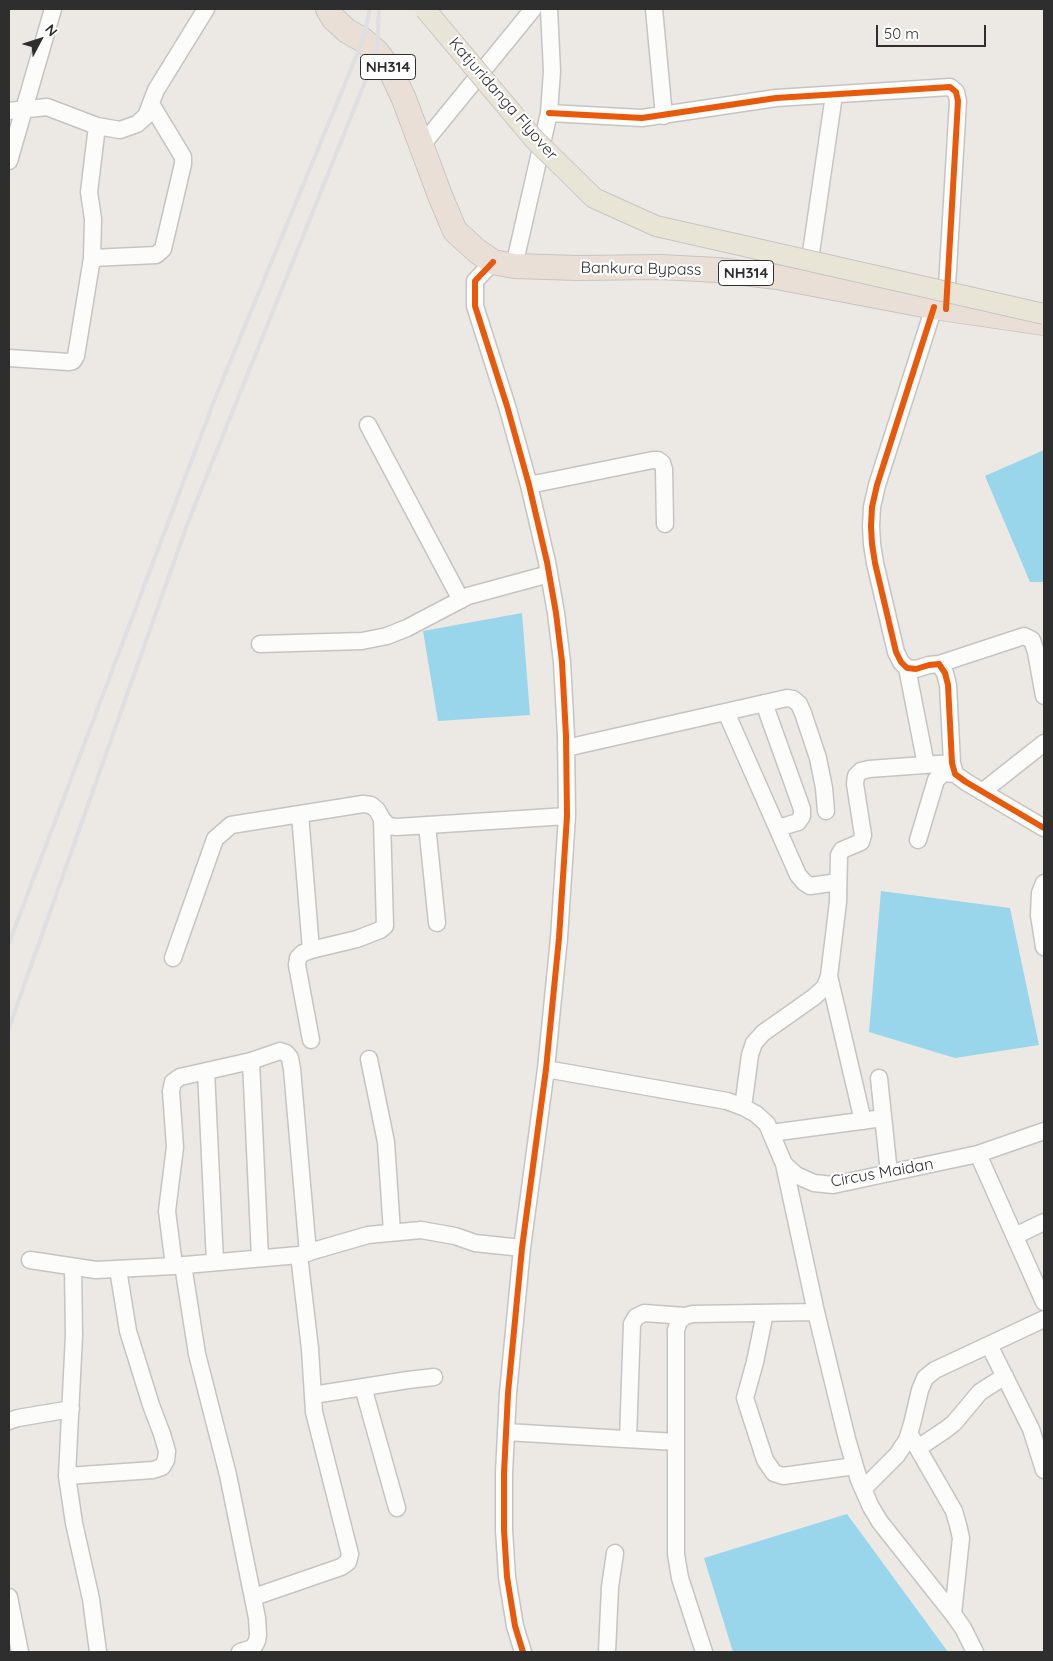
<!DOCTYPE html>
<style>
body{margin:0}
#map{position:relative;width:1053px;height:1661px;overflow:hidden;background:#ece8e4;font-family:Quicksand,sans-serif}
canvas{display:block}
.frame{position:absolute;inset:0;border:10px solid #2e2e2e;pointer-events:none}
.north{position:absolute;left:15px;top:15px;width:50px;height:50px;-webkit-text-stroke:4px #fff;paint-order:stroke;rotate:50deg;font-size:14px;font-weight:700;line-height:20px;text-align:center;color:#2e2e2e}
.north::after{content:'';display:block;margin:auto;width:18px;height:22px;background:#2e2e2e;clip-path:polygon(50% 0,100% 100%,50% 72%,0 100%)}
.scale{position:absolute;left:876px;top:25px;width:110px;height:22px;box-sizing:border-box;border:2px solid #2e2e2e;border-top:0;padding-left:6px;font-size:15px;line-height:18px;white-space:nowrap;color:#2e2e2e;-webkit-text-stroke:4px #fff;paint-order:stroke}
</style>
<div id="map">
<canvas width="1053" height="1661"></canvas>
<div class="frame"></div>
<div class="north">N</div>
<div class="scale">50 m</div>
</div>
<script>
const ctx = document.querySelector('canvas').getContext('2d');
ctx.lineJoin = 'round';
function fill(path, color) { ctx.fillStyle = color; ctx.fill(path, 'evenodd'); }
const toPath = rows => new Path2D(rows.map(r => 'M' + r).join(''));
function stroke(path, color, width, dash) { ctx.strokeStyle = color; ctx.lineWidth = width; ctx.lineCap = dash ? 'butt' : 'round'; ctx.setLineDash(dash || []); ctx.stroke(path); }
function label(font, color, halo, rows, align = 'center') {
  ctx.font = font + ' Quicksand,sans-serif'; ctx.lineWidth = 4.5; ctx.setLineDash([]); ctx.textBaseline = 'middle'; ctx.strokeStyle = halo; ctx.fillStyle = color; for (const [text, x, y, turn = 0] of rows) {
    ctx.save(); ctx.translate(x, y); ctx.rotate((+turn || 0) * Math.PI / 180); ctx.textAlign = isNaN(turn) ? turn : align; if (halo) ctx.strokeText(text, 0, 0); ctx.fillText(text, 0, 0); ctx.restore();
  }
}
fill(toPath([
 [1044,450,1044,582,1030,582,985,476],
 [522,613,530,715,438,721,423,631],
 [881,891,1010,908,1039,1045,955,1058,869,1032],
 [847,1514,948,1652,733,1652,704,1558]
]), '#99d6ec');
const minor = toPath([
 [654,9,664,116],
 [9,111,47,107,97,126,120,130,137,124,146,116,156,90,206,9],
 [549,113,642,118,776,98,950,87,956,92,958,101,946,303],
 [422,145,533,9],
 [9,161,53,9],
 [92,258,156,255,163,249,183,164,183,157,151,104],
 [493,262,475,281,475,306,507,406,529,485,547,562,556,613,562,662,566,736,567,816,559,938,546,1069,522,1248,508,1393,504,1473,504,1530,507,1577,515,1626,523,1652],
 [514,266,549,113,552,71,549,9],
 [808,273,834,95],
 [934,307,877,485,872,507,871,526,872,544,875,563,896,652,901,662,907,668,916,669,929,665,939,664,945,673,948,685,952,763,955,774,966,782,1044,828],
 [9,358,69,362,73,361,76,356,92,258,93,219,89,192,97,126],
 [368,425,461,600],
 [529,485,653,460,658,460,662,463,664,469,665,524],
 [260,644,362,641,387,636,407,628,468,596,549,574],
 [939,664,1024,636,1032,640,1036,652,1044,696],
 [907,668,926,765],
 [764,703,802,809,802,816,798,822,778,828],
 [726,712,798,875,804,882,810,886,838,882],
 [566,748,787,698,793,699,799,704,803,713,818,758,824,788,826,811],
 [982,792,1044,743],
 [300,814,311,950],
 [427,825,437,923],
 [918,840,936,780,943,773,955,774],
 [1044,883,1040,893,1039,915,1044,947],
 [173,958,215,839,231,825,363,804,371,805,377,810,382,819,388,826,397,827,567,816],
 [829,976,863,1121],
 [311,1040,297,965,298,958,303,953,311,950,357,939,380,930,385,926,382,819],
 [369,1059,386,1142,392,1232],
 [251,1061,260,1258],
 [546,1069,727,1101,743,1107,756,1114,767,1124,784,1164,796,1175,814,1183,833,1185,978,1154,1044,1131],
 [206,1071,215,1262],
 [879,1078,889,1173],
 [743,1107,750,1055,754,1043,763,1033,814,997,825,987,829,976,838,902,839,855,842,850,861,842,863,835,855,784,856,776,861,771,869,769,952,763],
 [771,1133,883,1118],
 [978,1154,1044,1302],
 [784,1164,816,1312,847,1439,859,1480,871,1507,880,1522,953,1614,963,1628,975,1652],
 [1015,1236,1044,1222],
 [30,1260,96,1270,174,1266,299,1255,368,1235,421,1230,455,1236,475,1243,522,1248],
 [183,1265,197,1354,228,1475,257,1618,258,1635,257,1641,253,1648,240,1652],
 [174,1266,167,1211,175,1147,171,1091,173,1082,180,1077,251,1061,280,1051,286,1053,290,1058,292,1069,308,1253],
 [73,1267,74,1335,67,1476,74,1523,91,1599,98,1652],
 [765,1313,755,1362,745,1398,765,1460,774,1473,783,1476,855,1466],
 [989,1345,1031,1429,1044,1470],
 [363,1387,397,1508],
 [313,1395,408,1380,434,1377],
 [9,1421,18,1418,71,1409],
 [506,1432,676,1442],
 [909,1433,954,1511,958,1525,961,1538,953,1614],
 [628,1439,632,1324,636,1317,644,1313,685,1316],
 [918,1448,945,1430,954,1423,980,1392,1005,1376],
 [67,1476,153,1470,162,1467,166,1460,167,1451,162,1434,151,1405,128,1331,118,1269],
 [863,1489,897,1455,907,1440,912,1424,920,1390,925,1378,935,1370,1044,1319],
 [9,1597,20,1652],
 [254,1597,341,1567,348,1562,350,1554,314,1412,310,1349,299,1255],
 [607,1652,610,1587,615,1553],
 [704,1652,680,1578,676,1554,676,1330,679,1321,685,1316,693,1314,816,1312]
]);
const highway = toPath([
 [328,9,334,19,347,31,363,40,377,52,391,71,404,99,441,198,455,231,477,251,493,262,514,266,578,268,660,267,718,270,777,277,934,307,1044,323]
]);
stroke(minor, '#c5c4c5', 19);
stroke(highway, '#c6c5c4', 26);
stroke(minor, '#fcfcfb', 16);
stroke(highway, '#eadfd6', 24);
stroke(toPath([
 [9,943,216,396,363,40,370,9],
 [9,1028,187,525,377,52,379,9]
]), '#dfdfe1', 4);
const majorBridge = toPath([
 [425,9,534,139,594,198,656,226,1044,314]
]);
stroke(majorBridge, '#c6c5c4', 22, []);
stroke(majorBridge, '#e8e4d6', 20);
stroke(toPath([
 [549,113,642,118,776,98,950,87,956,92,958,101,946,309],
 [493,262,475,281,475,306,507,406,529,485,547,562,556,613,562,662,566,736,567,816,559,938,546,1069,522,1248,508,1393,504,1473,504,1530,507,1577,515,1626,523,1652],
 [934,307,877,485,872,507,871,526,872,544,875,563,896,652,901,662,907,668,916,669,929,665,939,664,945,673,948,685,952,763,955,774,966,782,1044,828]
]), '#e8590c', 6);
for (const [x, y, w] of [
 [388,67,55],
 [746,273,55]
]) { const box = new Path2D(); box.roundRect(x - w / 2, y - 12.5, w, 25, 4); ctx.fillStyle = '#fff'; ctx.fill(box); stroke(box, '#2e2e2e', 1); }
label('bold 15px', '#2e2e2e', null, [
 ["NH314",388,67],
 ["NH314",746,273]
]);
label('16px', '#2e2e2e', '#fff', [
 ["Katjuridanga Flyover",503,99,49],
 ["Bankura Bypass",641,269,1],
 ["Circus Maidan",882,1173,-10]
]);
</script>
